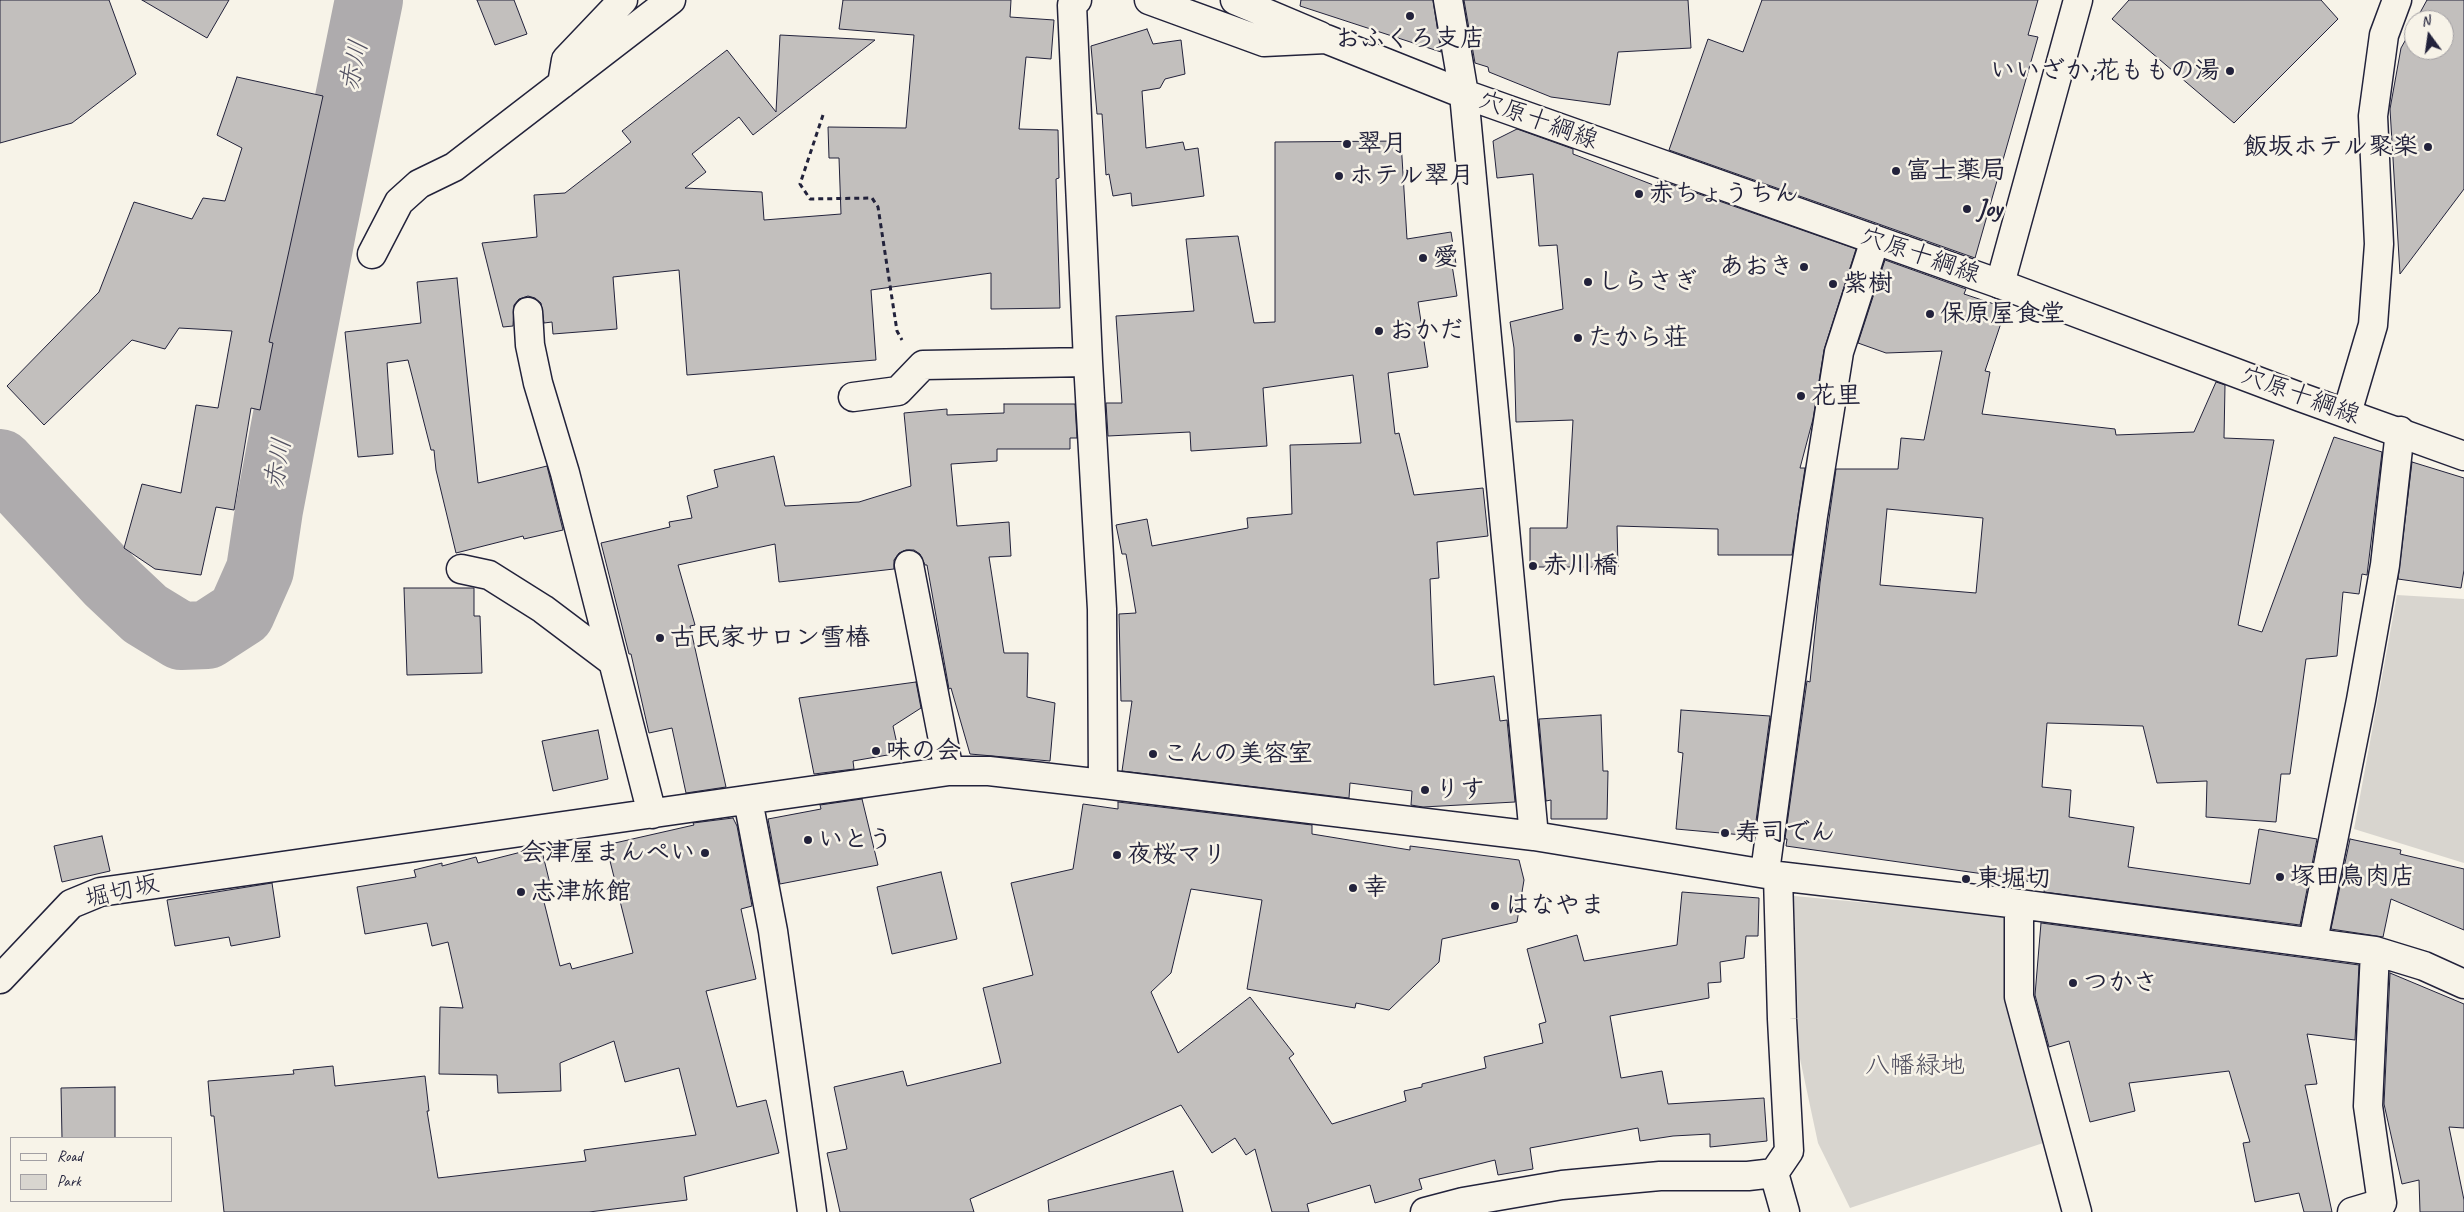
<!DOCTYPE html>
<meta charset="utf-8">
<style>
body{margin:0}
#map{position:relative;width:2464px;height:1212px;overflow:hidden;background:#f7f3e8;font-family:Caveat,sans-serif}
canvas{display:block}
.legend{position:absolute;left:10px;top:1137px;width:162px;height:65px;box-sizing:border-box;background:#f7f3e8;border:1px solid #a29fa3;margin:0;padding:6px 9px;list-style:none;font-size:15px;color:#22223b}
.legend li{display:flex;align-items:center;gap:10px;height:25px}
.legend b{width:25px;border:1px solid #a29fa3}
.north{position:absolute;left:2404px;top:10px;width:50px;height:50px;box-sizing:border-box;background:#f7f3e8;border:1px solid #a29fa3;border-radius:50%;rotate:346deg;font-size:14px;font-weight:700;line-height:20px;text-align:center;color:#22223b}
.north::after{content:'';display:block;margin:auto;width:18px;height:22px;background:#22223b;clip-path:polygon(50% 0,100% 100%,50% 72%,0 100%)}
</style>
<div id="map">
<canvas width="2464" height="1212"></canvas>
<ul class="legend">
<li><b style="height:6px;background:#f7f3e8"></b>Road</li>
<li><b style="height:14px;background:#d8d5cf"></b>Park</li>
</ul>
<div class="north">N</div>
</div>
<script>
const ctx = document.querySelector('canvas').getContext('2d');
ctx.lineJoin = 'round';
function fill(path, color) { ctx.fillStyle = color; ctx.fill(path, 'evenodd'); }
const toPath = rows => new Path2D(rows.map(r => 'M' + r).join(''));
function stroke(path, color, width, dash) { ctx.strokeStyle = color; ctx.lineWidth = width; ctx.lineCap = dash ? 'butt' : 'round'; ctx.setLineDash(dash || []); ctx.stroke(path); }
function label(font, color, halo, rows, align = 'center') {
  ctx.font = font + ' Caveat,"Klee One",sans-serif'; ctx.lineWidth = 5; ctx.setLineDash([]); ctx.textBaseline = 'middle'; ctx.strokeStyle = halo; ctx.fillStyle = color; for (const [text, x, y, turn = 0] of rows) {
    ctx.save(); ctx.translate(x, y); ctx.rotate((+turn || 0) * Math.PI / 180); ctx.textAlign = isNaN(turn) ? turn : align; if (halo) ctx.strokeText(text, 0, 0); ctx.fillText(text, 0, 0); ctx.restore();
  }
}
fill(toPath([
 [2397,595,2464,599,2464,863,2354,829],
 [1794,896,2010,916,2052,1140,1850,1208,1818,1143,1799,1054]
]), '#d8d5cf');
stroke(toPath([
 [0,463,110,581,145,614,181,636,207,635,241,613,260,570,269,510,323,226,369,0]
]), '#aeabad', 68);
const building = toPath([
 [0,0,109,0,136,74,72,123,0,143,0,0],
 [142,0,229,0,207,38,142,0],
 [477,0,514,0,527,34,495,45,477,0],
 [843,0,1011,0,1010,17,1054,20,1051,59,1026,57,1019,129,1058,130,1059,178,1056,179,1060,308,991,309,991,273,871,290,876,360,687,375,679,270,613,277,617,329,553,334,552,322,544,323,541,303,535,298,528,296,519,299,514,305,513,326,503,327,482,243,537,237,534,195,565,193,631,142,622,131,727,50,776,112,780,35,875,40,753,135,739,117,692,154,706,172,685,188,762,192,764,220,841,214,839,158,829,158,828,127,906,128,914,35,839,29,843,0],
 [1301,0,1433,0,1441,52,1300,6,1301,0],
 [1464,0,1688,0,1691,48,1618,52,1610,105,1551,97,1489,72,1488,67,1475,63,1464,0],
 [1762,0,2038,0,2028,35,2038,37,1975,258,1669,150,1708,39,1743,52,1762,0],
 [2129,0,2321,0,2338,19,2234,123,2112,19,2129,0],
 [2427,0,2464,0,2464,189,2400,274,2390,109,2401,48,2414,25,2414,50,2444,50,2444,20,2416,20,2427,0],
 [1147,29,1153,44,1181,40,1185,74,1165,79,1160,88,1142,91,1146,148,1183,142,1185,150,1198,148,1204,196,1132,206,1131,193,1113,196,1109,174,1106,175,1102,114,1097,114,1091,46,1147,29],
 [237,77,323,96,269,342,273,343,260,410,251,408,234,510,216,507,201,575,155,569,124,548,142,484,181,493,196,405,218,408,232,331,179,328,165,349,132,340,44,425,7,386,99,292,134,202,192,219,203,198,225,201,242,148,217,135,237,77],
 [1517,129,1573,149,1573,154,1656,186,1659,180,1856,249,1824,350,1813,419,1800,468,1805,468,1792,555,1718,555,1718,529,1617,526,1618,567,1530,567,1530,528,1567,528,1573,420,1516,422,1514,348,1510,322,1563,309,1557,245,1539,246,1533,174,1497,178,1493,141,1517,129],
 [1401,141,1407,239,1451,232,1456,264,1452,265,1457,296,1418,302,1428,367,1388,373,1395,434,1399,433,1414,495,1483,488,1488,536,1437,542,1439,578,1430,579,1434,685,1494,676,1500,721,1507,720,1515,802,1423,807,1411,805,1412,791,1350,783,1349,798,1122,771,1132,701,1121,701,1119,614,1136,613,1126,554,1122,554,1116,525,1147,519,1152,546,1248,528,1247,518,1292,514,1290,445,1361,443,1353,375,1263,388,1267,446,1191,451,1190,432,1108,436,1106,403,1122,403,1116,316,1194,311,1186,239,1238,236,1254,323,1275,322,1275,142,1401,141],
 [1885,260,1966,289,1964,294,2006,308,1985,371,1990,372,1982,414,2115,429,2116,435,2194,432,2216,382,2225,385,2224,438,2274,440,2238,625,2262,632,2334,437,2382,452,2367,575,2362,574,2359,594,2343,592,2337,656,2306,659,2290,774,2281,774,2276,822,2206,817,2207,781,2157,783,2143,726,2047,723,2042,787,2071,790,2069,817,2134,827,2128,867,2250,884,2259,829,2317,839,2300,925,2044,892,2045,885,2012,878,1786,846,1787,839,1785,839,1807,681,1810,682,1820,583,1836,469,1898,469,1901,438,1924,440,1942,351,1886,353,1858,343,1885,260],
 [1887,509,1983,518,1976,593,1880,585,1887,509],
 [457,278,478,483,547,466,563,530,524,539,523,536,456,553,436,470,434,450,431,450,408,360,387,363,393,454,358,457,345,332,421,323,417,282,457,278],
 [1004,404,1075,404,1077,438,1070,438,1070,449,997,449,997,461,951,464,957,526,1009,522,1011,556,989,557,1004,653,1028,653,1027,697,1055,703,1050,761,970,754,951,688,949,689,927,565,925,565,920,554,914,550,906,550,899,553,894,560,894,569,779,582,775,544,678,565,695,625,690,626,726,787,686,793,672,728,649,733,631,654,629,654,601,543,670,527,669,522,692,518,687,496,718,487,714,470,774,456,785,506,859,502,911,486,904,413,947,409,947,415,1004,413,1004,404],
 [2412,462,2464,478,2464,570,2461,588,2398,579,2412,462],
 [404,588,474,588,474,616,480,616,482,673,407,675,404,588],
 [916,682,921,708,893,726,899,753,853,761,854,769,814,774,799,698,916,682],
 [1681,710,1770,716,1754,836,1676,829,1683,753,1678,752,1681,710],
 [1601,715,1603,771,1608,771,1607,819,1551,819,1551,800,1546,801,1539,719,1601,715],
 [598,730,608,779,553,791,542,741,598,730],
 [862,799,878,865,780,884,768,819,821,809,820,805,862,799],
 [1118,802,1312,825,1312,834,1410,850,1410,846,1519,860,1524,880,1517,922,1442,939,1439,962,1389,1010,1356,1003,1355,1008,1247,989,1262,900,1191,889,1171,973,1151,992,1178,1053,1250,997,1294,1054,1289,1058,1332,1124,1406,1101,1404,1091,1422,1087,1422,1084,1486,1068,1484,1057,1543,1043,1539,1024,1546,1022,1527,949,1577,935,1584,961,1677,945,1682,892,1759,898,1758,936,1746,936,1744,958,1720,962,1721,982,1708,983,1709,998,1610,1016,1621,1078,1662,1071,1668,1104,1764,1098,1767,1141,1710,1147,1710,1134,1673,1136,1640,1141,1638,1128,1530,1148,1533,1169,1498,1175,1495,1160,1419,1179,1422,1189,1375,1203,1370,1185,1307,1204,1309,1212,1272,1212,1255,1149,1246,1155,1235,1138,1212,1153,1181,1105,970,1199,974,1212,840,1212,827,1153,847,1149,834,1087,903,1071,907,1086,1001,1063,983,988,1033,975,1011,883,1073,869,1083,804,1118,809,1118,802],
 [733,818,737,826,752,906,741,909,756,979,706,991,737,1107,766,1100,779,1153,684,1177,687,1200,589,1212,224,1212,214,1116,211,1116,208,1081,294,1074,293,1070,333,1066,335,1086,425,1076,429,1111,427,1111,438,1178,586,1161,584,1150,696,1135,679,1068,625,1082,614,1041,560,1063,561,1091,498,1093,497,1075,439,1074,440,1007,463,1008,448,942,432,946,427,923,365,934,357,887,416,877,414,870,442,863,442,866,476,857,478,863,541,847,552,892,542,894,560,966,570,963,572,969,633,953,606,845,694,825,693,823,733,818],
 [102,836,110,871,62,882,54,846,102,836],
 [2350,839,2401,850,2400,854,2464,869,2464,930,2391,899,2383,937,2331,929,2350,839],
 [941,872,957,939,892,954,877,887,941,872],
 [272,883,280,937,231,946,229,937,175,946,167,900,272,883],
 [2041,923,2359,965,2355,1040,2307,1034,2317,1084,2305,1085,2332,1212,2304,1212,2299,1193,2255,1202,2243,1143,2250,1142,2229,1071,2129,1083,2135,1111,2090,1122,2069,1041,2049,1047,2035,995,2041,923],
 [2390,973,2464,1004,2464,1128,2449,1127,2464,1200,2464,1212,2420,1212,2419,1180,2402,1184,2384,1104,2390,973],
 [115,1087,115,1138,62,1138,61,1088,115,1087],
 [1173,1171,1183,1212,1049,1212,1048,1200,1173,1171]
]);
fill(building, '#c2bfbd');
stroke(building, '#22223b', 1);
const minor = toPath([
 [1077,0,1072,5,1088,362,1102,609,1103,784],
 [1149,0,1264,42,1326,39,1464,94,1534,836,1778,876,2019,904,2375,951,2424,966,2464,984],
 [1235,0,1320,36],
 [562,84,566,60,623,0],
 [372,254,399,202,419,184,454,167,671,0],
 [2000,284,2078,0],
 [528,312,530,345,538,383,565,473,652,814],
 [853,397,898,391,923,365,1088,362],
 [2347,413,2373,325,2379,244,2373,116,2384,35,2397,0],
 [909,565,949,771],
 [461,569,489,575,543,609,612,661],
 [748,800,773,931,812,1212],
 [1765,872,1813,516,1839,352,1875,240],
 [2019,904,2019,997,2077,1212],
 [2313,941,2361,700,2385,565,2400,431],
 [0,979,71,904,100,892,949,771,989,771,1103,784,1534,836],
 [1774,1173,1785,1212],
 [1425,1212,1463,1202,1562,1185,1660,1176,1748,1176,1774,1173,1789,1151,1782,1019,1778,876],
 [2352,1212,2382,1203,2368,1106,2375,951]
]);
const major = toPath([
 [1448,0,1464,94,2000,284,2300,397,2464,456]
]);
stroke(minor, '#22223b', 31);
stroke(major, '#22223b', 31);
stroke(toPath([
 [823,115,800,184,810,199,872,198,878,207,897,331,902,340]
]), '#22223b', 3, [5, 4]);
stroke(minor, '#f7f3e8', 28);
stroke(major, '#f7f3e8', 28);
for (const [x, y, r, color] of [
 [1410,16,5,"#22223b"],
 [2230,71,5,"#22223b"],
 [1347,144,5,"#22223b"],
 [2428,147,5,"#22223b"],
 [1896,171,5,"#22223b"],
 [1339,176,5,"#22223b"],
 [1639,194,5,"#22223b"],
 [1967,209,5,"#22223b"],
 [1423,258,5,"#22223b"],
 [1804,267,5,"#22223b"],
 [1588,282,5,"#22223b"],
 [1833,284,5,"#22223b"],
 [1930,314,5,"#22223b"],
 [1379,331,5,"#22223b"],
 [1578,338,5,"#22223b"],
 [1801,396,5,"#22223b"],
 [1533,566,5,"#22223b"],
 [660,638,5,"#22223b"],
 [876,751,5,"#22223b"],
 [1153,754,5,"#22223b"],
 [1425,790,5,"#22223b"],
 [1725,833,5,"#22223b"],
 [808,840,5,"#22223b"],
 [705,853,5,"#22223b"],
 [1117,855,5,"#22223b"],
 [2280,877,5,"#22223b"],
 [1966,879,5,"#22223b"],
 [1353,888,5,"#22223b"],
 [521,892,5,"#22223b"],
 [1495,906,5,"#22223b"],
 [2073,983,5,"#22223b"]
]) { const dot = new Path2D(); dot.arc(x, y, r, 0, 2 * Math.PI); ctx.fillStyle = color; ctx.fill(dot); stroke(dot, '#f7f3e8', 2); }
label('bold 25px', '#22223b', '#f7f3e8', [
 ["おふくろ支店",1410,39,"center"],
 ["いいざか;花ももの湯",2220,71,"right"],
 ["翠月",1357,144],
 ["飯坂ホテル聚楽",2418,147,"right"],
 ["富士薬局",1906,171],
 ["ホテル翠月",1349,176],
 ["赤ちょうちん",1649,194],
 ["Joy",1977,209],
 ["愛",1433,258],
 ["あおき",1794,267,"right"],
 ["しらさぎ",1598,282],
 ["紫樹",1843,284],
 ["保原屋食堂",1940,314],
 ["おかだ",1389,331],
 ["たから荘",1588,338],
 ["花里",1811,396],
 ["赤川橋",1543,566],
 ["古民家サロン雪椿",670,638],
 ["味の会",886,751],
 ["こんの美容室",1163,754],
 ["りす",1435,790],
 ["寿司でん",1735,833],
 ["いとう",818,840],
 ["会津屋まんぺい",695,853,"right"],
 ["夜桜マリ",1127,855],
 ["塚田鳥肉店",2290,877],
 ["東堀切",1976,879],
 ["幸",1363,888],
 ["志津旅館",531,892],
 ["はなやま",1505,906],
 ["つかさ",2083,983]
], 'left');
label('25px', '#22223b', '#f7f3e8', [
 ["穴原十綱線",1538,121,20],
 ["穴原十綱線",1920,256,19],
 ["穴原十綱線",2300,396,20],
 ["堀切坂",122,892,-13]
]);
label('25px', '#504f60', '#f7f3e8', [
 ["八幡緑地",1915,1066]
]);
label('italic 26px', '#535263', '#f7f3e8', [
 ["赤川",355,66,-78],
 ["赤川",279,464,-80]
]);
</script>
